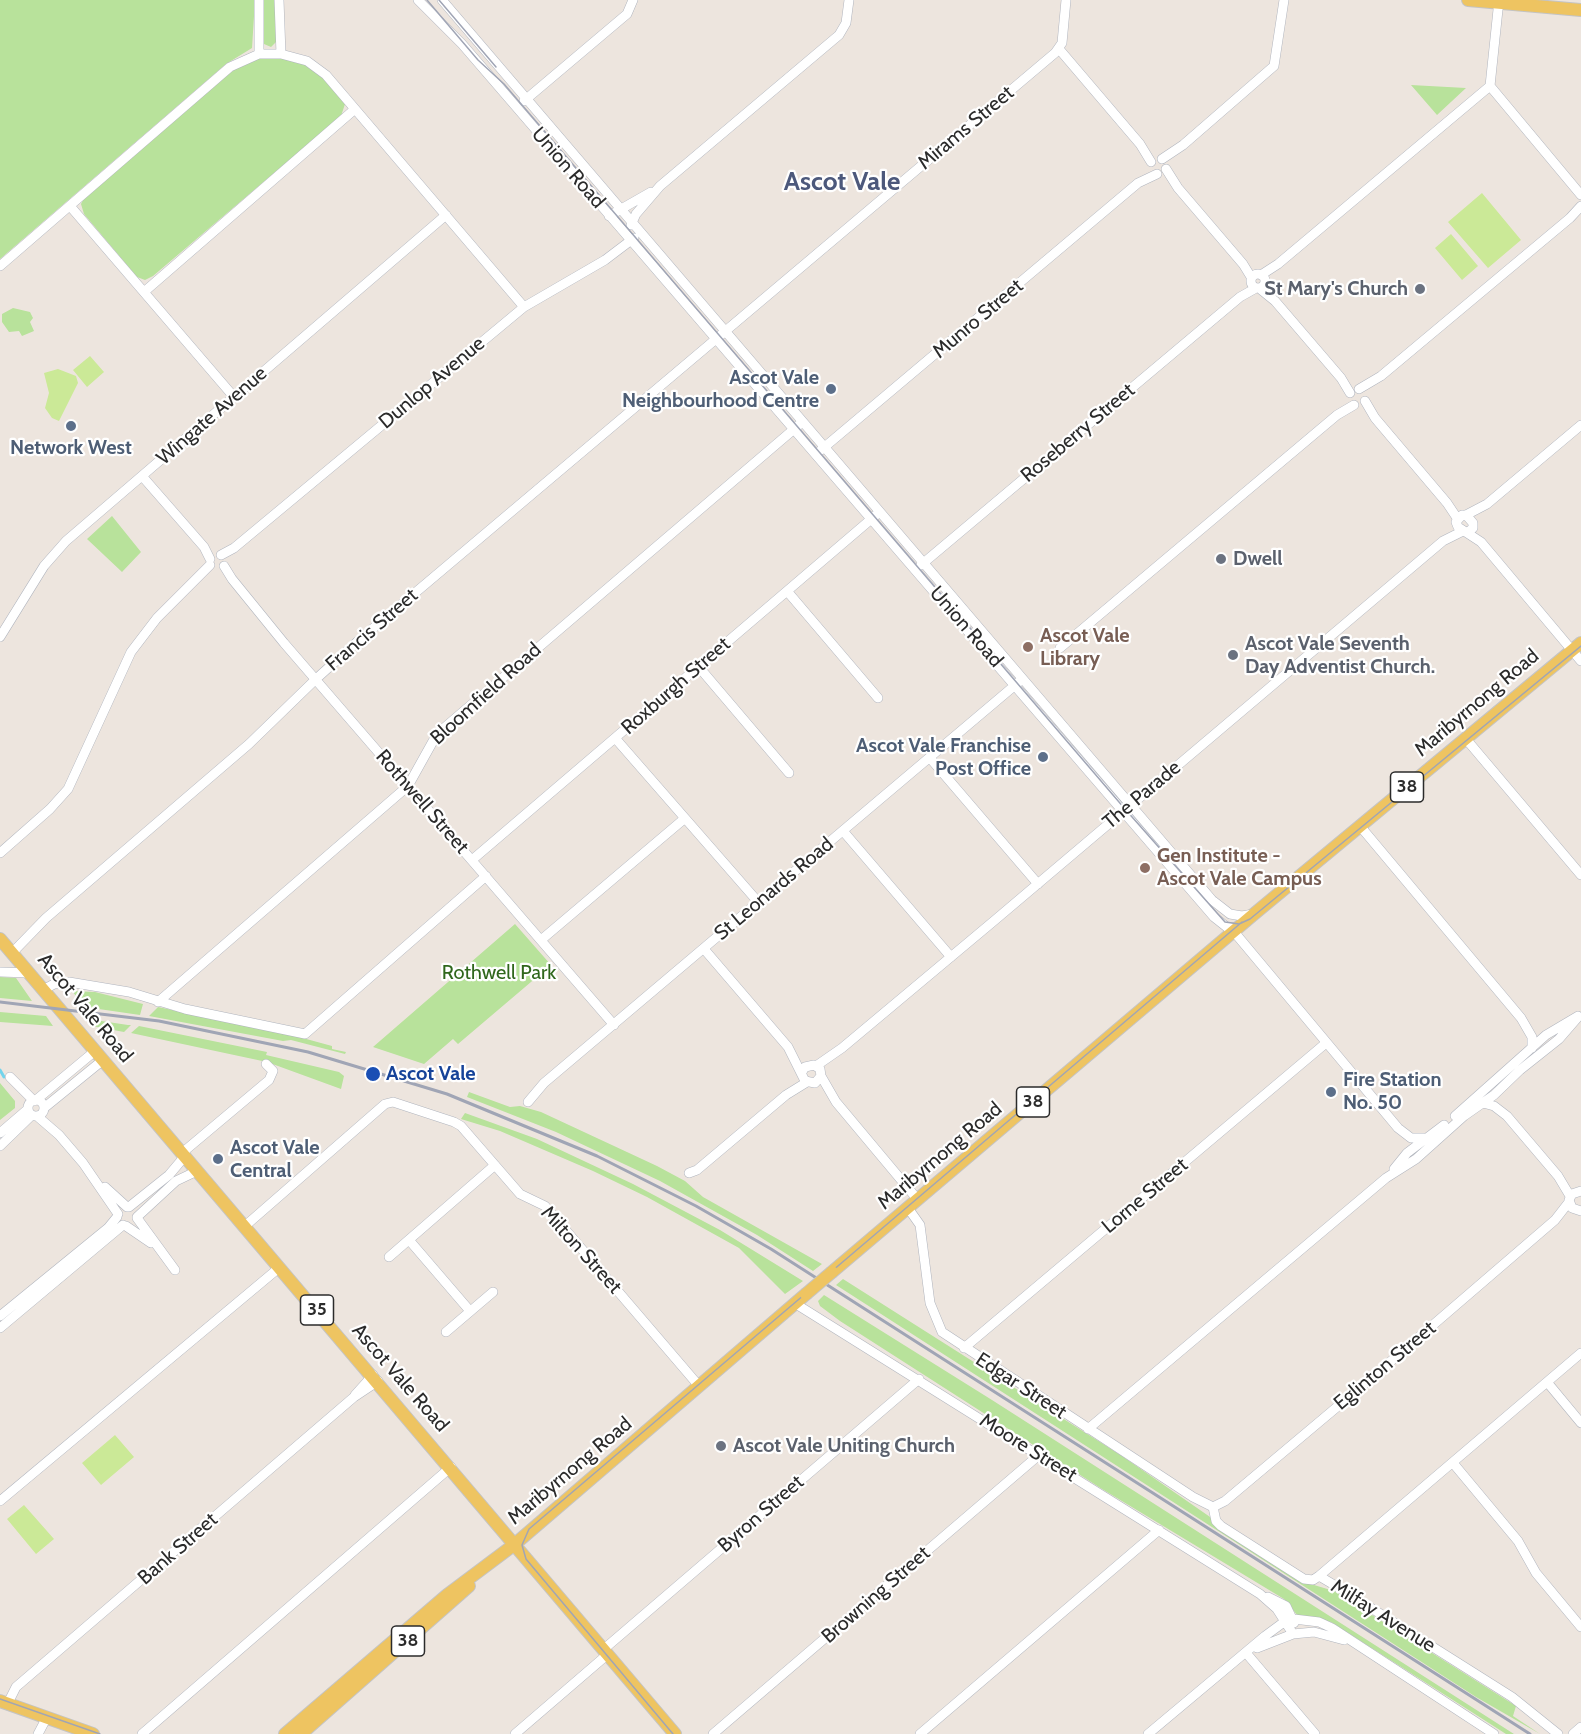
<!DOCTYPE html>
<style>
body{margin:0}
canvas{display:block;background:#ede5de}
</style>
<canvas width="1581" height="1734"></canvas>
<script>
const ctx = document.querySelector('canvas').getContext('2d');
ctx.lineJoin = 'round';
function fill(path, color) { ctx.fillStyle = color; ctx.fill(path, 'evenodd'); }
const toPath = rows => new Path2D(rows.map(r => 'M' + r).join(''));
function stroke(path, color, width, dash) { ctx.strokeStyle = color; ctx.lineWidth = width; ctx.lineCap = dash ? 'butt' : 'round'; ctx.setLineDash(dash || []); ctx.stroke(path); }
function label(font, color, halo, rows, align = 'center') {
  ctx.font = font + ' Cabin,sans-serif'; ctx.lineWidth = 4.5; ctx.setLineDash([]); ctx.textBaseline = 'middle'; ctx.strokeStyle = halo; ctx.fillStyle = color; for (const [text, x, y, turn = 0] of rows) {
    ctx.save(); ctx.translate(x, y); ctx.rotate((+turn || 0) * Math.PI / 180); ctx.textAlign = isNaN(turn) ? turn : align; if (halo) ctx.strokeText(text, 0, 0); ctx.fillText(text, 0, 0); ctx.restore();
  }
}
fill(toPath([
 [0,0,255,0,252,48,226,64,0,259],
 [263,0,276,0,276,42,271,47,264,44,263,39],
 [264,57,279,57,299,61,317,71,345,104,341,116,153,276,145,280,137,277,84,214,81,204,84,198,226,76,243,63],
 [1411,85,1466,88,1437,115],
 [13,308,30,312,33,318,30,322,34,331,22,336,19,331,9,332,2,322,2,314],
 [112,516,141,552,122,572,87,539],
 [515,924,551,965,458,1044,453,1039,424,1064,373,1047],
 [0,977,16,978,32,1001,0,998],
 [72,991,95,992,143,1004,140,1015,85,1007],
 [158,1007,299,1037,332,1046,332,1049,346,1052,345,1054,291,1040,283,1041,149,1016],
 [0,1012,46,1016,53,1026,0,1022],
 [88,1019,128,1025,131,1025,124,1032,92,1026],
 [139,1026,267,1052,266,1055,339,1072,344,1076,341,1089,267,1062,131,1033],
 [0,1083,15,1101,15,1108,0,1120],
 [469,1092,510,1107,520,1106,541,1112,657,1166,685,1181,703,1197,822,1264,813,1271,757,1235,660,1181,556,1132,467,1097],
 [465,1113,537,1139,633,1184,720,1230,803,1281,785,1294,739,1248,647,1197,593,1171,500,1131,461,1119],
 [843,1279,1122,1456,1304,1582,1334,1591,1516,1706,1513,1716,1540,1734,1476,1697,836,1285],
 [824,1295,992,1400,1514,1734,1506,1734,1331,1622,1298,1616,1284,1599,1102,1489,840,1321,820,1306,818,1301]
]), '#b8e29b');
fill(toPath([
 [1482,193,1521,240,1488,268,1448,222],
 [1451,234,1478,266,1462,280,1435,248],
 [90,356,104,372,87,387,73,370],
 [58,369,76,376,78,383,59,421,52,418,45,408,49,393,44,373],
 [115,1435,134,1457,101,1485,82,1463],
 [24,1505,54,1539,36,1554,7,1519]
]), '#cbe997');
stroke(toPath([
 [0,1070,4,1077]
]), '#73d4ec', 3);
const minor = toPath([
 [259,0,259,54],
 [279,0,281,54],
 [418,0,462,44,1214,917,1233,932],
 [442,0,1212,900,1230,914,1242,916,1253,914],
 [1059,49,1140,144,1151,162],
 [1490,86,1581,195],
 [524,101,627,14,633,0],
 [1162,159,1183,145,1274,66,1284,0],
 [1166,169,1178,188,1243,264,1251,277],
 [70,206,234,397],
 [609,216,651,192],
 [631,225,636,214,660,186,839,35,846,23,849,0],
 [0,266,230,67,259,54,281,54,307,61,326,75,524,307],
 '1251 281a7 7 0 1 1 14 0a7 7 0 1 1-14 0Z',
 [1261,275,1278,264,1490,86,1499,0],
 [1259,288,1275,301,1341,378,1350,393],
 [144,292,355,109],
 [1359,389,1381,376,1570,218,1581,206],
 [1365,401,1375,418,1447,503,1457,518],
 [821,450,1138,183,1157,174],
 [142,476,204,547,210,559],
 [1466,515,1487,504,1581,425],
 [1468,532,1473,528,1473,523,1467,516,1462,515,1456,522,1458,527,1481,542,1581,661],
 [221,555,234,548,524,307,605,260,634,238],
 [921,565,1240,297,1256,288],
 [224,566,232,579,284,643,614,1025],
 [787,591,878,698],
 [0,637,44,566,66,541,446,215],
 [1060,648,1337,415,1354,405],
 [698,666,789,773],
 [615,738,759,903],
 [1466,739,1581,875],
 [930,758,1038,884],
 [1360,826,1521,1018,1532,1037,1532,1048],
 [843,831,951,957],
 [0,853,50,809,68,789,131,652,157,618,210,565],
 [472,860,876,515],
 [1230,927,1398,1128,1411,1138,1424,1138],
 [541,940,684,819],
 [704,949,788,1047,805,1081,815,1083,821,1076,820,1069,814,1065,805,1067,802,1072],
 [12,953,46,918,249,744,316,679,358,641,1055,53,1062,43,1066,0],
 [0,972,29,973],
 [43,990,54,984,69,982,129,992,185,1009,305,1034,486,876],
 [158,1002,408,786,437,734,800,424],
 [816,1066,842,1048,995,920,1443,541,1463,531],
 [821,1076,836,1102,918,1200],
 [10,1077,34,1101],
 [36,1100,95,1051],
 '28 1108a8 8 0 1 1 16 0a8 8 0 1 1-16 0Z',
 [528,1102,544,1083,1020,681],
 [1483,1103,1494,1106,1507,1116,1558,1176,1570,1196],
 [44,1108,103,1060],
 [37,1116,59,1135,83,1163,118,1214],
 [1455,1116,1546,1035,1578,1016],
 [0,1133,28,1109],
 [0,1146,32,1115],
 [182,1153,269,1080,273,1071,266,1064],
 [1394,1169,1407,1153,1444,1125],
 [689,1173,697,1170,786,1095,807,1082],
 [105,1187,127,1207],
 [1581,1191,1572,1194,1569,1200,1572,1208,1581,1211],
 [129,1207,169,1175,185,1156],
 [908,1208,920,1225,930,1303,942,1332,1193,1497,1213,1507],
 [137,1217,176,1181,197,1171],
 [137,1218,175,1270],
 [126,1226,151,1243],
 [245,1226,385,1104,393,1102,454,1122,461,1126,520,1194,545,1206,699,1386],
 [409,1240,470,1311],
 [389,1257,495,1165],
 [796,1304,1260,1594,1277,1609,1293,1634],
 [0,1316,108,1228,117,1217],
 [0,1328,123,1225],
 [446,1332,493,1292],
 [964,1348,1326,1043],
 [1547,1382,1581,1423],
 [355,1395,373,1375],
 [1088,1429,1386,1178,1416,1159,1464,1116,1494,1095,1520,1070,1559,1039,1578,1017],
 [1453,1463,1518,1541,1536,1573,1581,1627],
 [0,1501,280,1267],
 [1213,1507,1225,1501,1362,1386,1555,1220,1569,1202],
 [1213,1507,1216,1521,1221,1526,1304,1579,1313,1580,1319,1576,1341,1589,1512,1697,1558,1734],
 [1319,1576,1581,1353],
 [1268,1597,1286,1606,1294,1623],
 [1257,1648,1293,1634,1314,1632,1344,1640],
 [604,1649,919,1379],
 [1247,1654,1315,1734],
 [8,1703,16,1687,354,1397,378,1381],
 [38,1734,47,1717],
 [142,1734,451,1467],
 [515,1734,608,1654],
 [713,1734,1039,1455],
 [920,1734,1159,1530],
 [1148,1734,1265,1636,1284,1622,1294,1619,1319,1622,1332,1628,1494,1734],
 [1573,1734,1581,1727]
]);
const major = toPath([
 [1468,0,1581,10],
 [0,939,675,1734],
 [832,1272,1254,914,1581,643],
 [0,1701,93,1734],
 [285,1734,447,1595,515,1544,806,1294],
 [301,1734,469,1586]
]);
stroke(minor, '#b1b5be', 10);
stroke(major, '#c4c4c4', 14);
stroke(minor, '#fff', 9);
stroke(major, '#eec461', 12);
stroke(toPath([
 [427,0,478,60,504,84,1125,809,1225,922,1239,924,1250,919,1581,646],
 [439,0,496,67],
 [0,1699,100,1734],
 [673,1734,526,1559,522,1545,529,1529,1242,922]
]), '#a0a5b5', 1.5);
stroke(toPath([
 [0,1002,159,1021,308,1052,447,1094,597,1156,696,1206,771,1249,1530,1734]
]), '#a0a5b5', 3);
const majorBridge = toPath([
 [806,1294,832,1272]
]);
stroke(majorBridge, '#c4c4c4', 14, []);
stroke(majorBridge, '#eec461', 12);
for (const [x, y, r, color] of [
 [1420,289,6,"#6b7280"],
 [831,389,6,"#5c6f8a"],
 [71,426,6,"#5c6f8a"],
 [1221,559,6,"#6b7280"],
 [1028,647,6,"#8d6e63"],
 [1233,655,6,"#6b7280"],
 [1043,757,6,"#5c6f8a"],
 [1145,868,6,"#8d6e63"],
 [373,1074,8,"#1a4fb4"],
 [1331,1092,6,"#5c6f8a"],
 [218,1159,6,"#5c6f8a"],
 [721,1446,6,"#6b7280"]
]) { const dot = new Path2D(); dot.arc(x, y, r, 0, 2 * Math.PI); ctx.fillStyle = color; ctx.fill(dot); stroke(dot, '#fff', 2); }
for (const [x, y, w] of [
 [1407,787,33],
 [1033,1102,33],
 [317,1310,33],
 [408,1641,33]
]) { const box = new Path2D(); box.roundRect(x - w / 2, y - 15, w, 30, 4.5); ctx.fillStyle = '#fff'; ctx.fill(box); stroke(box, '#2b2b2b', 1.5); }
label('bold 18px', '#2b2b2b', null, [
 ["38",1407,787],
 ["38",1033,1102],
 ["35",317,1310],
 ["38",408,1641]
]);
label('20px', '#2b2b2b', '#fff', [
 ["Mirams Street",966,128,-40],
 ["Union Road",568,168,49],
 ["Munro Street",978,319,-40],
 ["Dunlop Avenue",432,383,-40],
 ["Wingate Avenue",212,416,-41],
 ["Roseberry Street",1078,433,-40],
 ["Union Road",966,627,49],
 ["Francis Street",372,630,-41],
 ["Roxburgh Street",676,686,-41],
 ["Bloomfield Road",486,694,-42],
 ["Maribyrnong Road",1477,703,-40],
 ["The Parade",1142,795,-40],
 ["Rothwell Street",422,802,49],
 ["St Leonards Road",774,889,-40],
 ["Ascot Vale Road",85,1008,50],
 ["Maribyrnong Road",940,1156,-40],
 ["Lorne Street",1145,1196,-40],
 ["Milton Street",581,1250,48],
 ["Eglinton Street",1385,1366,-40],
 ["Ascot Vale Road",400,1378,49],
 ["Edgar Street",1021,1386,33],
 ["Moore Street",1028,1448,32],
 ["Maribyrnong Road",570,1471,-40],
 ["Byron Street",761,1514,-41],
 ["Bank Street",178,1549,-41],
 ["Browning Street",876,1595,-41],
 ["Milfay Avenue",1383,1616,32]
]);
label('bold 20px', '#5b616d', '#fff', [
 ["St Mary's Church",1408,289,"right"],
 ["Dwell",1233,559],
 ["Ascot Vale Seventh",1245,644],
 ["Day Adventist Church.",1245,667],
 ["Ascot Vale Uniting Church",733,1446]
], 'left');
label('bold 20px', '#4e5e75', '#fff', [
 ["Ascot Vale",819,378],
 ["Neighbourhood Centre",819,401],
 ["Network West",71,448,"center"],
 ["Ascot Vale Franchise",1031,746],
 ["Post Office",1031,769],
 ["Fire Station",1343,1080,"left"],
 ["No. 50",1343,1103,"left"],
 ["Ascot Vale",230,1148,"left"],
 ["Central",230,1171,"left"]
], 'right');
label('bold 20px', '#785e54', '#fff', [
 ["Ascot Vale",1040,636],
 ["Library",1040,659],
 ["Gen Institute -",1157,856],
 ["Ascot Vale Campus",1157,879]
], 'left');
label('20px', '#30671c', '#fff', [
 ["Rothwell Park",499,973]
]);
label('bold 20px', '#164399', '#fff', [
 ["Ascot Vale",386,1074]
], 'left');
label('bold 26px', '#4c587b', '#fff', [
 ["Ascot Vale",842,182]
]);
</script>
